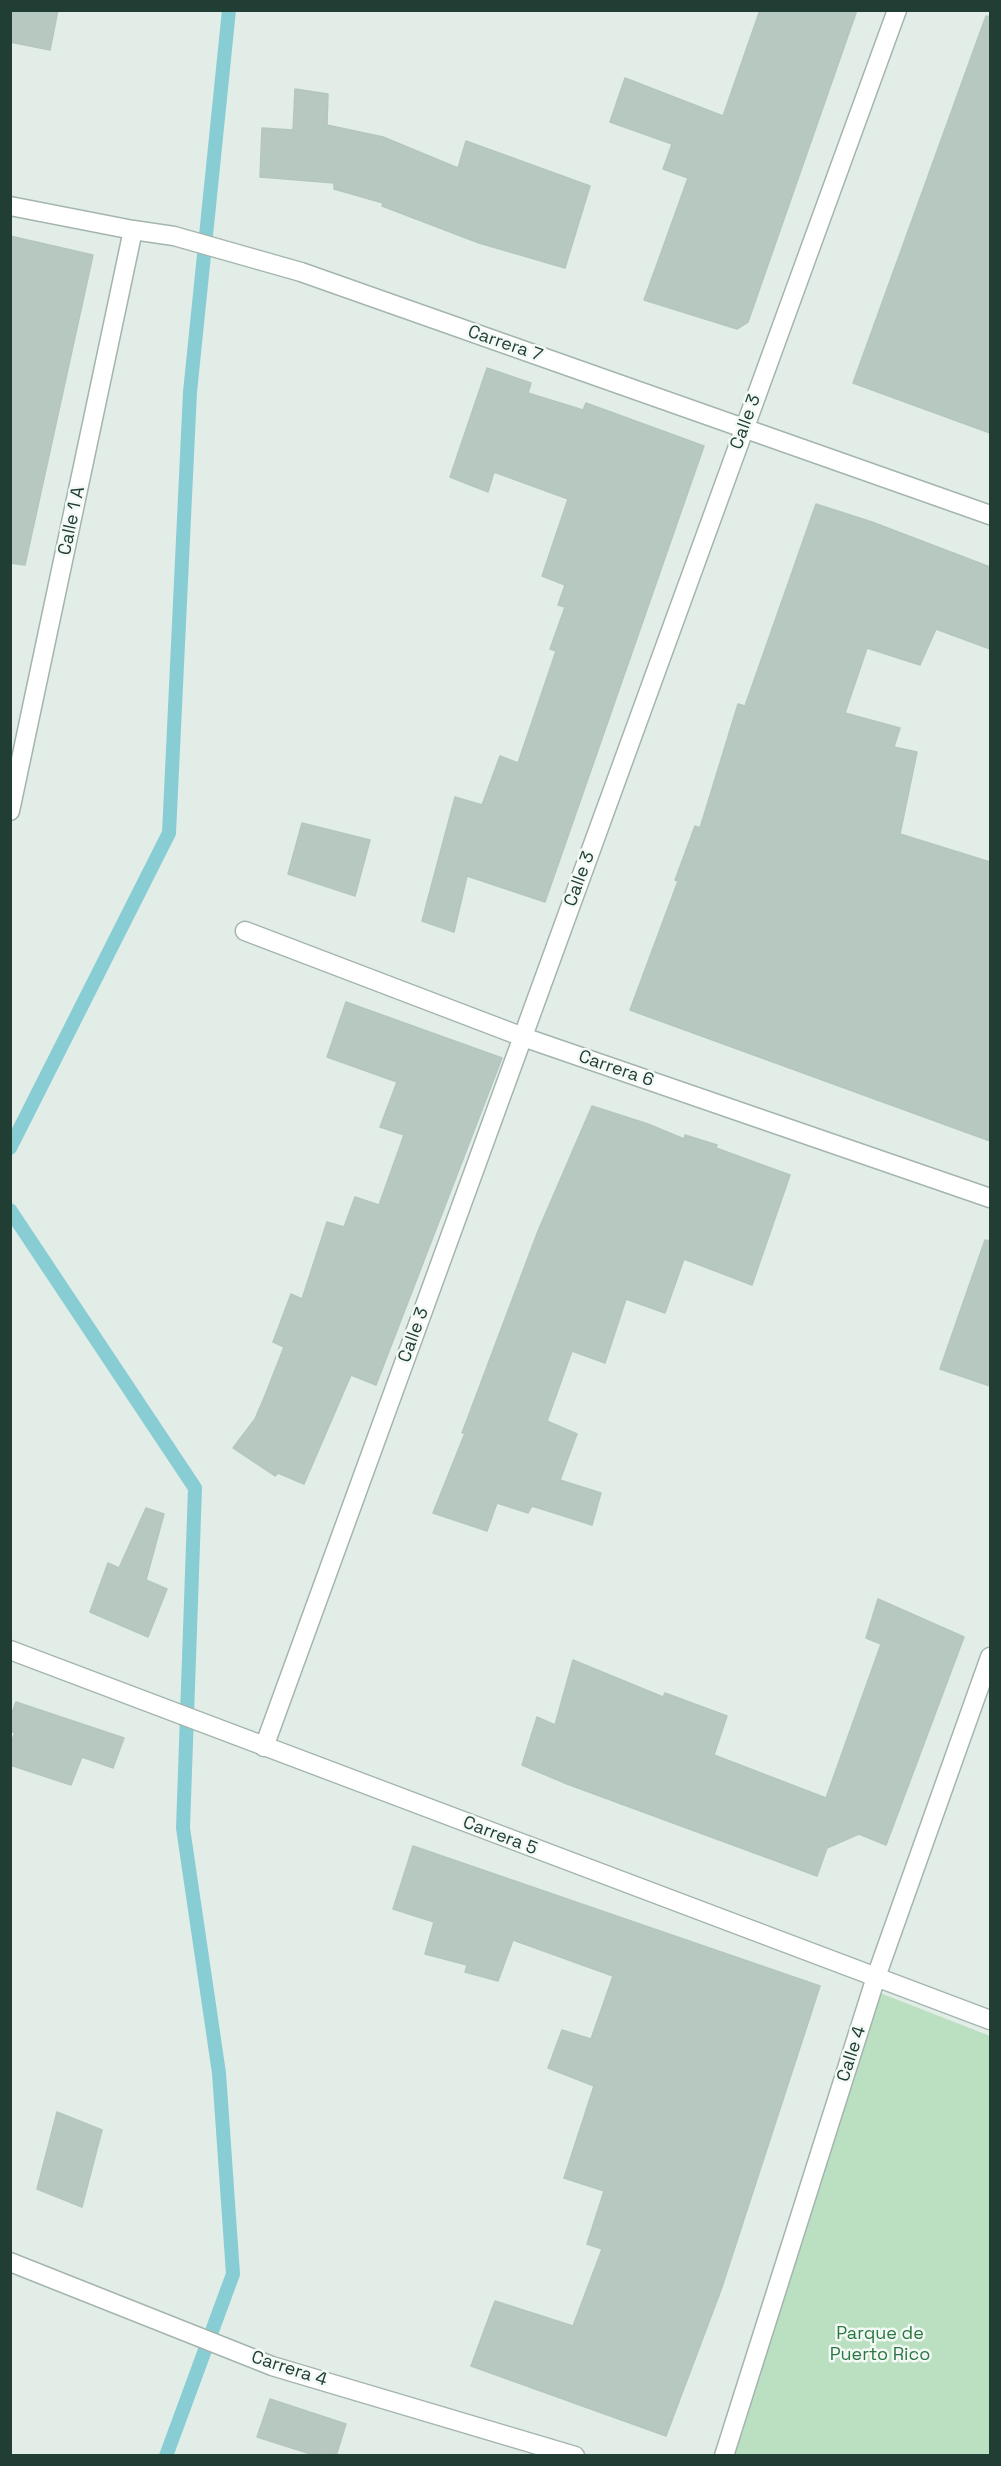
<!DOCTYPE html>
<style>
body{margin:0}
#map{position:relative;width:1001px;height:2466px;overflow:hidden;background:#e2ede7;font-family:"Space Grotesk",sans-serif}
canvas{display:block}
.frame{position:absolute;inset:0;border:12px solid #213e35;pointer-events:none}
</style>
<div id="map">
<canvas width="1001" height="2466"></canvas>
<div class="frame"></div>
</div>
<script>
const ctx = document.querySelector('canvas').getContext('2d');
ctx.lineJoin = 'round';
function fill(path, color) { ctx.fillStyle = color; ctx.fill(path, 'evenodd'); }
const toPath = rows => new Path2D(rows.map(r => 'M' + r).join(''));
function stroke(path, color, width, dash) { ctx.strokeStyle = color; ctx.lineWidth = width; ctx.lineCap = dash ? 'butt' : 'round'; ctx.setLineDash(dash || []); ctx.stroke(path); }
function label(font, color, halo, rows, align = 'center') {
  ctx.font = font + ' "Space Grotesk",sans-serif'; ctx.lineWidth = 5; ctx.setLineDash([]); ctx.textBaseline = 'middle'; ctx.strokeStyle = halo; ctx.fillStyle = color; for (const [text, x, y, turn = 0] of rows) {
    ctx.save(); ctx.translate(x, y); ctx.rotate((+turn || 0) * Math.PI / 180); ctx.textAlign = isNaN(turn) ? turn : align; if (halo) ctx.strokeText(text, 0, 0); ctx.fillText(text, 0, 0); ctx.restore();
  }
}
fill(toPath([
 [880,1993,990,2036,990,2455,725,2456]
]), '#badfc1');
stroke(toPath([
 [10,1148,169,833,190,392,229,10],
 [10,1210,195,1488,183,1828,219,2073,233,2274,166,2456]
]), '#88cdd4', 14);
const building = toPath([
 [10,10,58,10,50,50,10,42,10,10],
 [760,10,857,10,748,322,737,329,644,300,688,178,663,169,672,144,610,122,625,78,723,116,760,10],
 [986,16,990,17,990,433,853,383,986,16],
 [295,89,328,94,327,125,383,137,458,168,466,141,590,186,565,268,479,243,382,206,383,203,334,189,334,183,260,177,262,128,293,130,295,89],
 [10,236,93,255,25,565,10,563,10,236],
 [487,368,531,383,528,393,583,410,586,403,704,446,545,902,467,876,454,932,422,921,455,797,482,805,500,756,518,763,556,651,550,649,565,607,558,605,565,585,542,576,568,499,494,472,488,492,450,477,487,368],
 [816,504,872,522,990,567,990,649,936,629,920,665,867,648,845,713,900,728,894,747,917,752,900,834,990,862,990,1141,630,1010,678,881,675,880,695,826,700,828,738,704,745,706,816,504],
 [302,823,370,840,355,896,288,874,302,823],
 [346,1002,502,1058,376,1385,351,1375,304,1484,278,1473,275,1476,233,1448,255,1419,266,1393,284,1347,273,1342,291,1294,302,1299,327,1222,344,1227,355,1197,379,1205,404,1135,380,1127,397,1082,327,1057,346,1002],
 [592,1106,648,1124,684,1139,685,1135,717,1145,716,1148,790,1175,752,1285,684,1259,665,1313,626,1299,605,1363,572,1351,547,1421,577,1434,560,1480,601,1493,592,1525,532,1506,528,1513,497,1503,487,1531,433,1513,465,1433,462,1433,538,1231,592,1106],
 [985,1240,990,1241,990,1386,940,1369,985,1240],
 [146,1508,164,1514,146,1580,167,1589,148,1637,90,1612,108,1563,119,1568,146,1508],
 [878,1599,964,1637,886,1845,859,1834,827,1848,817,1876,567,1784,522,1765,537,1717,555,1725,573,1660,663,1697,665,1693,727,1716,714,1755,826,1798,881,1644,866,1638,878,1599],
 [16,1702,124,1738,113,1768,82,1757,71,1785,10,1765,10,1744,15,1733,10,1731,10,1718,16,1702],
 [413,1846,820,1986,721,2290,666,2436,471,2366,495,2301,573,2326,602,2249,587,2244,604,2191,564,2178,594,2086,548,2068,562,2030,591,2039,613,1976,513,1940,498,1981,465,1972,467,1965,425,1954,434,1922,393,1909,413,1846],
 [57,2112,102,2130,82,2207,37,2189,57,2112],
 [270,2399,346,2424,336,2456,317,2456,257,2437,270,2399]
]);
fill(building, '#b7c8c0');
stroke(building, '#b4c7be', 1.5);
const street = toPath([
 [10,206,133,230,174,236,301,272,990,515],
 [10,811,133,230],
 [245,931,523,1037,990,1198],
 [10,1650,990,2020],
 [264,1747,897,10],
 [10,2262,272,2366,575,2456],
 [724,2456,876,1977,990,1657]
]);
stroke(street, '#a4b5ae', 21);
stroke(street, '#fff', 18);
label('18px', '#213e35', '#f3f9f5', [
 ["Carrera 7",505,344,19],
 ["Calle 3",746,422,-70],
 ["Calle 1 A",72,521,-78],
 ["Calle 3",580,879,-70],
 ["Carrera 6",616,1069,19],
 ["Calle 3",414,1335,-70],
 ["Carrera 5",500,1836,21],
 ["Calle 4",852,2054,-72],
 ["Carrera 4",289,2369,18]
]);
label('18px', '#2a7742', '#f3f9f5', [
 ["Parque de",880,2334],
 ["Puerto Rico",880,2355]
]);
</script>
